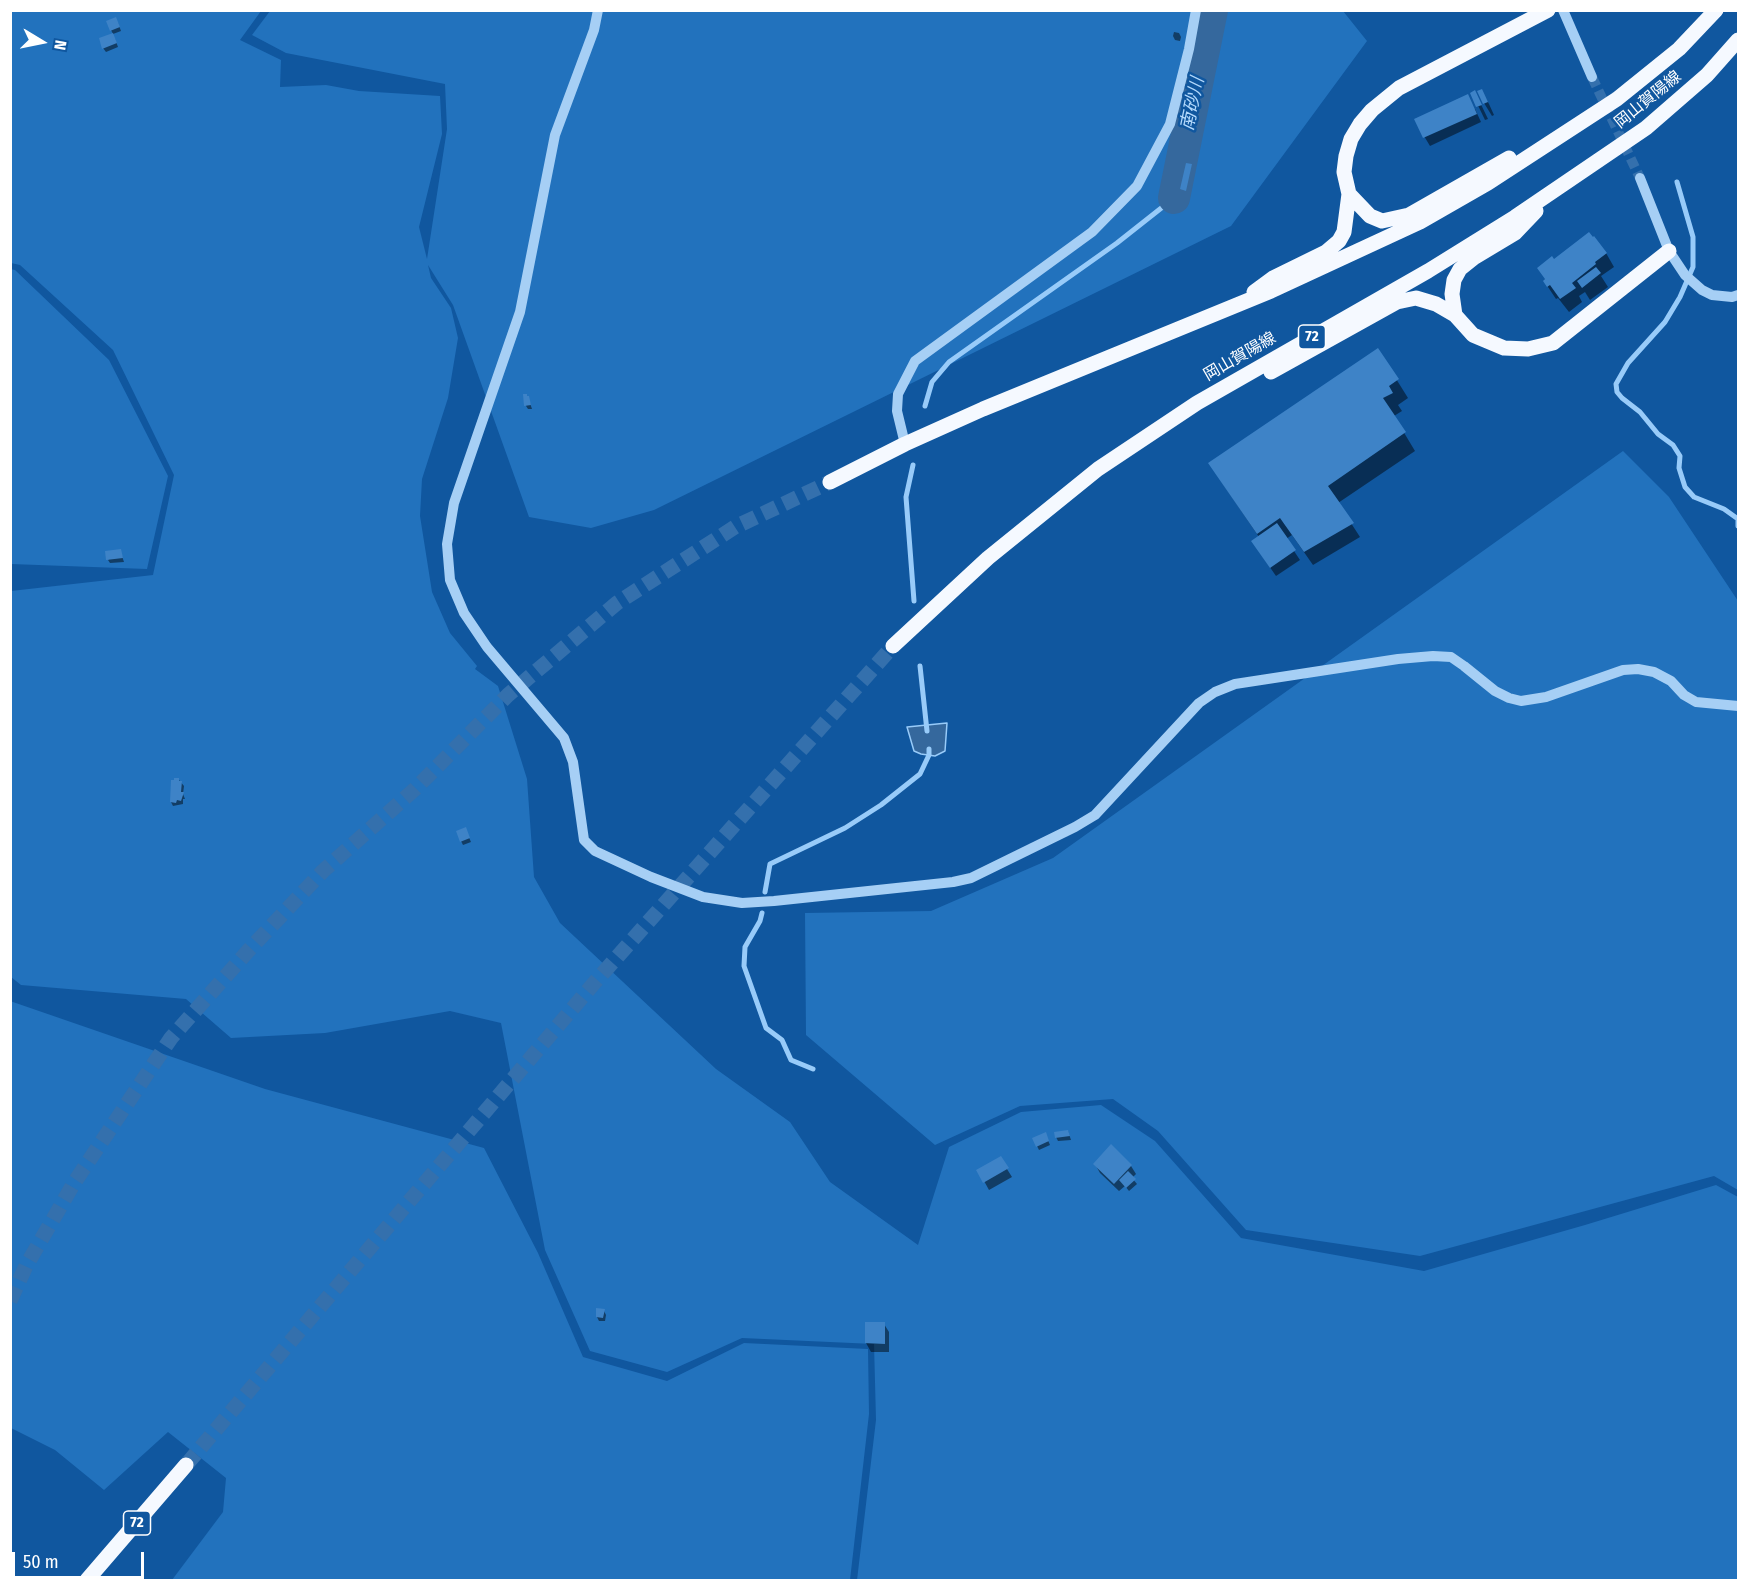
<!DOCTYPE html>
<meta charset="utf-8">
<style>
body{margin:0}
#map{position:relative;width:1749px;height:1591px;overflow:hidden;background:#10579f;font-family:"Fira Sans Condensed",sans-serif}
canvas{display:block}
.frame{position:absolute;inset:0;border:12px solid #fff;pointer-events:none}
.north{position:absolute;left:12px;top:12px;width:60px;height:60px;-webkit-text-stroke:4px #10579f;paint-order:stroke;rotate:100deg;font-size:16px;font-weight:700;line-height:24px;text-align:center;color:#fff}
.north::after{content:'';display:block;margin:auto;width:21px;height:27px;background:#fff;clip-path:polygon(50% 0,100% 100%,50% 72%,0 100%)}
.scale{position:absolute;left:12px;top:1552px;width:132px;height:27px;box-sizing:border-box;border:3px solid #fff;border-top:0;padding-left:8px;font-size:18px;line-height:21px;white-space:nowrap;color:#fff;-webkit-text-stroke:4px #10579f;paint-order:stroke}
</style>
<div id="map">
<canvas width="1749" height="1591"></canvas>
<div class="frame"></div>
<div class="north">N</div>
<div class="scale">50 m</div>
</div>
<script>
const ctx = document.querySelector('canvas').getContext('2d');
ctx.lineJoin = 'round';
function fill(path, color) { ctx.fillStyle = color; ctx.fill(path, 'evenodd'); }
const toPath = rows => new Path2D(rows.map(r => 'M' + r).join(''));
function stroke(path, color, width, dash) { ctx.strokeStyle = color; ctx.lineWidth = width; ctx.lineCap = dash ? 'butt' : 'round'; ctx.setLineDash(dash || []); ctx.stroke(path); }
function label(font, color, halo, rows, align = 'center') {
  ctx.font = font + ' "Fira Sans Condensed","Noto Sans JP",sans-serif'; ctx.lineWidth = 5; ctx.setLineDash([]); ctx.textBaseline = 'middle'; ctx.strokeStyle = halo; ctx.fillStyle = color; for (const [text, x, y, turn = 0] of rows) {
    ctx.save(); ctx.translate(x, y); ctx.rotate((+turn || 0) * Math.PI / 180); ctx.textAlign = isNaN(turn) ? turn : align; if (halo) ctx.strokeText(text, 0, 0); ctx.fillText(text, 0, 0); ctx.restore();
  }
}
fill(toPath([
 [11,11,261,11,240,40,281,60,280,87,326,85,359,91,440,96,442,134,419,227,427,259,447,129,445,84,286,53,252,35,270,11,1343,11,1367,41,1231,226,654,510,591,528,529,517,453,305,428,265,431,278,451,308,458,338,448,398,422,479,420,516,432,592,450,633,477,666,475,669,498,686,527,779,534,877,560,923,716,1069,790,1122,830,1182,918,1245,949,1147,1021,1112,1101,1105,1155,1141,1241,1238,1424,1271,1585,1225,1716,1185,1738,1197,1738,1580,857,1580,876,1420,874,1344,742,1338,667,1372,590,1351,545,1250,501,1023,450,1011,325,1033,231,1038,186,999,21,985,11,977,11,591,153,575,174,475,113,350,20,265,11,263],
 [10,269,15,270,109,360,168,476,147,569,11,564],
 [1623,451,1669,497,1738,601,1738,1190,1714,1176,1420,1256,1246,1230,1158,1131,1113,1099,1020,1106,935,1145,806,1035,805,913,931,911,1053,858],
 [10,1001,265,1089,484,1148,538,1253,583,1357,667,1381,744,1343,868,1349,869,1414,850,1580,172,1580,223,1512,226,1478,168,1432,104,1490,55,1450,11,1428]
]), '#2272bd');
const water = toPath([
 [947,723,945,751,935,756,921,754,914,751,907,727,947,723]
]);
fill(water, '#35689d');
stroke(water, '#98cbf9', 1.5);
fill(toPath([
 [118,23,121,31,113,34,111,30],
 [1174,32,1179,33,1181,37,1180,41,1175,40,1173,36],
 [115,39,118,47,106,52,103,48],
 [1482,91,1489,104,1494,115,1492,116,1484,103],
 [1475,92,1488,119,1485,120,1472,93],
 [1475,109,1481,122,1430,146,1424,136],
 [1191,166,1193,169,1188,194,1184,193,1182,189],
 [1606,253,1614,267,1601,276,1608,287,1590,300,1585,292,1579,296,1582,302,1569,312,1558,298,1556,299,1544,281,1554,261],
 [1378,350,1408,398,1398,405,1402,411,1394,416,1415,451,1338,503,1360,537,1313,565,1292,535,1286,539,1300,560,1276,576,1258,550,1259,537,1221,481],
 [528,397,532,409,528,409,526,406],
 [120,550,124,562,110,563,108,560],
 [179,780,184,786,183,794,185,799,183,799,183,804,173,806,171,802],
 [467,833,471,842,463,845,461,841],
 [1068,1131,1071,1140,1058,1141,1056,1137],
 [1047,1138,1050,1145,1039,1150,1037,1146],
 [1000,1158,1012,1177,989,1190,978,1170],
 [1095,1164,1131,1166,1136,1174,1132,1178,1137,1184,1129,1191,1125,1186,1119,1191,1100,1173],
 [604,1311,606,1315,605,1321,599,1321,597,1317],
 [884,1324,889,1332,889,1352,871,1352,866,1343]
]), '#0007');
stroke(toPath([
 [1677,182,1693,237,1693,267,1680,297,1665,322,1628,363,1616,384,1617,392,1622,398,1640,412,1658,434,1673,445,1680,456,1679,468,1685,487,1694,497,1724,509,1738,519,1738,526],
 [925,406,932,382,949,362,1117,243,1174,198],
 [913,465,906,497,914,601],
 [920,666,927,731],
 [765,892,770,864,845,828,881,805,920,774,929,755,929,749],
 [762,913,760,921,745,947,744,966,766,1028,782,1040,791,1060,813,1069]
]), '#98cbf9', 5);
stroke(toPath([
 [1174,198,1212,10]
]), '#35689d', 32);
fill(toPath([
 [116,17,120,27,110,31,106,21],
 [113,33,117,43,102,49,99,38],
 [1482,89,1488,102,1483,104,1477,91],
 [1475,90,1482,105,1476,107,1470,93],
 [1468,94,1477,114,1423,138,1414,119],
 [1186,163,1192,164,1186,191,1180,189],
 [1589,232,1593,237,1594,236,1607,253,1595,262,1596,264,1572,283,1576,288,1560,299,1550,285,1547,287,1543,281,1545,279,1537,268,1552,256,1554,259],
 [1596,267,1601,273,1582,288,1577,281],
 [1378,348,1399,379,1389,386,1393,393,1383,398,1406,432,1328,486,1354,523,1304,552,1280,518,1257,534,1208,463],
 [523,394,527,394,527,396,529,396,531,405,524,406],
 [1277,523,1296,550,1270,568,1251,541],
 [121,549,123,558,106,560,105,551],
 [174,778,179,778,179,781,182,781,181,792,184,792,181,801,177,800,176,803,170,802,171,780,174,780],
 [466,827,470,838,460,842,456,831],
 [1068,1130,1070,1136,1055,1138,1054,1132],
 [1046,1132,1049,1141,1036,1147,1032,1138],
 [1111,1144,1132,1165,1114,1184,1093,1164],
 [1001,1156,1009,1168,983,1183,976,1170],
 [1128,1171,1136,1179,1126,1188,1119,1180],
 [596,1308,605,1309,603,1318,596,1317],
 [865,1322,885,1322,885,1344,865,1343]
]), '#3e83c7');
stroke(toPath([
 [1592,77,1640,178]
]), '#3470ad', 10, [10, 5]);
stroke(toPath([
 [10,1301,26,1266,74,1183,171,1038,248,951,323,871,415,789,508,695,617,603,735,527,830,482],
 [186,1465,595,982,893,646]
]), '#3470ad', 15, [15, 8]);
stroke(toPath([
 [598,10,594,30,555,135,520,312,454,503,447,544,450,580,464,613,487,647,564,738,573,762,584,840,595,851,651,877,703,897,742,903,774,901,953,882,971,878,1075,827,1095,815,1199,703,1215,692,1235,684,1398,659,1433,656,1451,657,1464,666,1495,691,1509,698,1521,701,1546,697,1623,670,1638,669,1654,672,1671,681,1684,695,1696,702,1738,706],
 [1563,10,1592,77],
 [1640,178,1669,251,1685,275,1702,290,1712,295,1732,297,1738,295],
 [905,444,897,411,898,394,915,361,1092,232,1137,186,1170,124,1189,49,1196,10]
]), '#a6cff5', 10);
stroke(toPath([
 [1349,194,1370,216,1382,221,1409,215,1509,158],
 [1254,292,1273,278,1326,252,1339,241,1344,232,1349,194,1344,172,1346,156,1351,139,1360,124,1372,110,1399,88,1548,10],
 [1455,315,1452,294,1454,280,1460,269,1475,257,1515,233,1536,211],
 [1271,372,1397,302,1416,298,1436,304,1455,315,1473,335,1504,348,1528,349,1553,343,1669,251],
 [830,482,905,444,983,409,1271,291,1420,222,1488,183,1617,99,1679,49,1716,10],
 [893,646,988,558,1098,469,1197,403,1428,271,1515,217,1646,128,1707,75,1738,40],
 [87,1580,186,1465]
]), '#f5f9ff', 15);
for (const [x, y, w] of [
 [1312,337,27],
 [137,1523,27]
]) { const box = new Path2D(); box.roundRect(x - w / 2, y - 12, w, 24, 4.5); ctx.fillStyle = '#10579f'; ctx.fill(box); stroke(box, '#fff', 1.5); }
label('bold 15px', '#fff', null, [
 ["72",1312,337],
 ["72",137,1523]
]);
label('16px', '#fff', '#10579f', [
 ["岡山賀陽線",1648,100,-39],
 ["岡山賀陽線",1240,357,-30]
]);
label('italic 18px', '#b3d9fc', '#10579f', [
 ["南砂川",1193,104,-78]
]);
</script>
